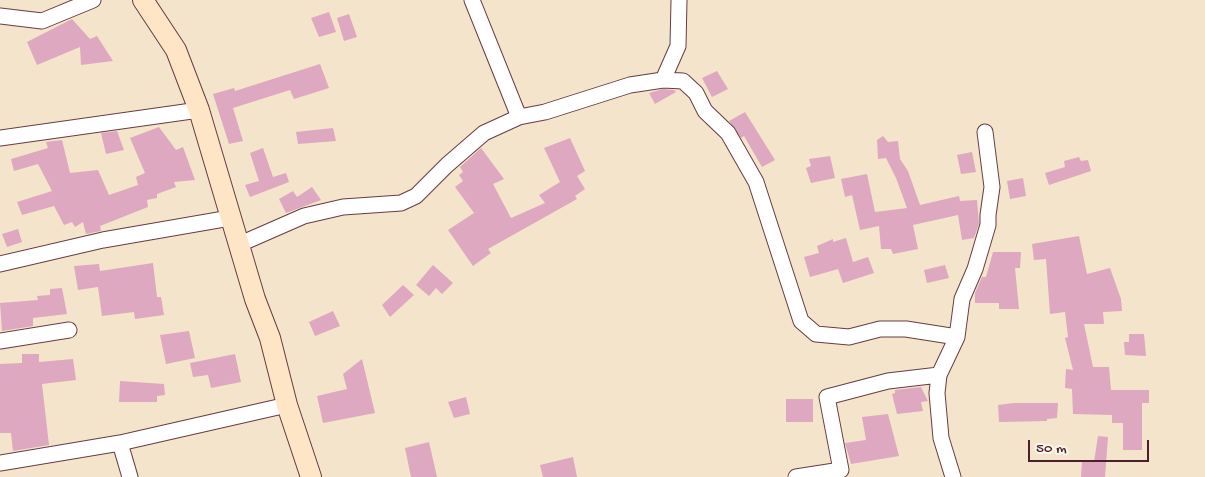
<!DOCTYPE html>
<style>
body{margin:0}
#map{position:relative;width:1205px;height:477px;overflow:hidden;background:#f5e4cc;font-family:"Gochi Hand",sans-serif}
canvas{display:block}
.scale{position:absolute;left:1028px;top:440px;width:121px;height:22px;box-sizing:border-box;border:2px solid #4a1f2b;border-top:0;padding-left:6px;font-size:15px;line-height:18px;white-space:nowrap;color:#4a1f2b;-webkit-text-stroke:4px #fbf7ec;paint-order:stroke}
</style>
<div id="map">
<canvas width="1205" height="477"></canvas>
<div class="scale">50 m</div>
</div>
<script>
const ctx = document.querySelector('canvas').getContext('2d');
ctx.lineJoin = 'round';
function fill(path, color) { ctx.fillStyle = color; ctx.fill(path, 'evenodd'); }
const toPath = rows => new Path2D(rows.map(r => 'M' + r).join(''));
function stroke(path, color, width, dash) { ctx.strokeStyle = color; ctx.lineWidth = width; ctx.lineCap = dash ? 'butt' : 'round'; ctx.setLineDash(dash || []); ctx.stroke(path); }
fill(toPath([
 [329,12,336,32,319,37,311,18],
 [349,14,357,37,344,41,337,18],
 [72,19,90,39,97,36,113,61,81,65,80,47,37,65,27,42],
 [320,64,329,88,294,99,290,90,233,108,243,141,229,144,213,94,234,88,235,91],
 [717,71,728,89,712,97,702,78],
 [663,89,674,90,676,92,655,104,649,93],
 [745,112,775,160,762,167,744,136,741,138,729,121],
 [159,127,176,150,183,147,195,180,174,182,176,187,157,194,157,198,147,200,148,207,100,226,101,231,86,234,83,222,75,227,72,222,64,225,54,206,22,215,17,202,52,191,38,164,14,171,11,159,48,148,46,142,62,140,70,173,98,170,109,195,138,185,136,177,145,173,130,138],
 [333,128,336,141,298,144,296,132],
 [117,131,124,150,106,154,101,133],
 [883,136,888,142,898,141,900,159,908,171,920,205,959,196,960,201,977,200,979,224,974,238,962,240,958,215,913,225,918,249,893,254,891,249,881,249,879,226,860,230,852,195,845,197,841,179,867,174,875,212,907,208,896,178,886,158,878,159,877,140],
 [570,138,585,171,577,176,585,189,575,196,577,199,488,249,491,253,473,266,448,230,474,213,455,187,463,181,459,175,463,172,460,167,481,148,504,179,493,184,511,218,545,203,539,195,560,182,544,148],
 [263,148,273,177,286,173,289,182,250,197,245,185,259,181,250,153],
 [972,152,976,172,961,174,957,155],
 [830,156,835,178,811,183,806,168,811,166,809,159],
 [1079,157,1081,161,1088,160,1091,171,1049,185,1045,173,1065,167,1064,161],
 [1023,178,1026,196,1010,199,1007,181],
 [312,187,321,200,286,213,279,199,293,191,297,197],
 [18,229,22,242,7,247,2,234],
 [1079,236,1087,274,1110,268,1121,299,1122,311,1103,312,1104,324,1084,324,1093,367,1109,367,1111,390,1149,390,1149,403,1142,403,1142,450,1123,450,1123,423,1112,423,1112,415,1073,414,1072,389,1065,388,1066,369,1073,370,1065,338,1068,337,1065,312,1050,314,1046,259,1034,260,1032,244],
 [846,238,853,262,868,257,874,273,843,283,838,269,810,277,804,257,819,253,817,246,833,239,833,242],
 [993,252,1021,252,1020,268,1015,268,1019,309,999,309,999,303,975,303,975,293,982,277,986,277],
 [153,263,157,297,161,297,164,315,135,319,134,312,102,316,98,287,78,290,74,266,99,264,100,271],
 [433,265,453,283,442,294,436,288,429,296,416,285],
 [945,265,949,278,927,283,924,270],
 [403,285,414,295,390,317,382,305],
 [62,288,67,314,33,318,33,326,2,331,0,303,38,300,37,296,50,295,50,289],
 [333,311,340,326,315,336,309,322],
 [189,331,195,358,166,364,160,335],
 [1129,334,1144,334,1146,356,1125,355,1124,342,1129,342],
 [22,354,39,354,39,362,73,359,76,380,42,384,49,445,13,451,11,433,0,433,0,364,22,363],
 [235,354,241,382,211,388,208,375,193,377,190,363],
 [362,359,375,413,323,423,317,396,347,389,343,374],
 [120,381,164,384,165,395,157,396,157,402,119,402],
 [921,387,928,401,921,402,923,411,897,414,892,394,895,393,895,390],
 [466,397,470,414,454,418,448,402],
 [786,399,813,399,813,422,786,422],
 [1014,403,1058,403,1057,418,1047,419,1047,421,999,422,998,405],
 [888,414,899,456,851,464,845,443,866,440,862,417],
 [1098,436,1108,437,1105,477,1081,477,1082,461,1094,462],
 [429,442,437,477,411,477,405,448],
 [573,457,577,477,543,477,540,465]
]), '#dda8c0');
const street = toPath([
 [472,0,519,117],
 [0,16,42,21,93,0],
 [663,80,678,46,679,0],
 [0,138,199,110],
 [240,244,304,216,343,207,401,203,416,196,447,165,484,133,519,117,545,112,630,85,663,80,683,81,696,93,705,111,728,133,756,182,801,321,816,334,849,337,880,329,906,329,957,337],
 [0,264,103,240,230,218],
 [0,341,69,330],
 [120,443,130,477],
 [0,463,120,443,287,405],
 [796,477,841,470,827,397,888,381,939,375],
 [953,477,941,438,937,393,939,375,957,337,962,299,975,269,988,225,988,215,992,187,985,132]
]);
const secondary = toPath([
 [143,0,176,50,199,110,255,299,270,338,287,405,311,477]
]);
stroke(street, '#643d43', 17);
stroke(secondary, '#643d43', 22);
stroke(street, '#fff', 15);
stroke(secondary, '#fde5c5', 20);
</script>
